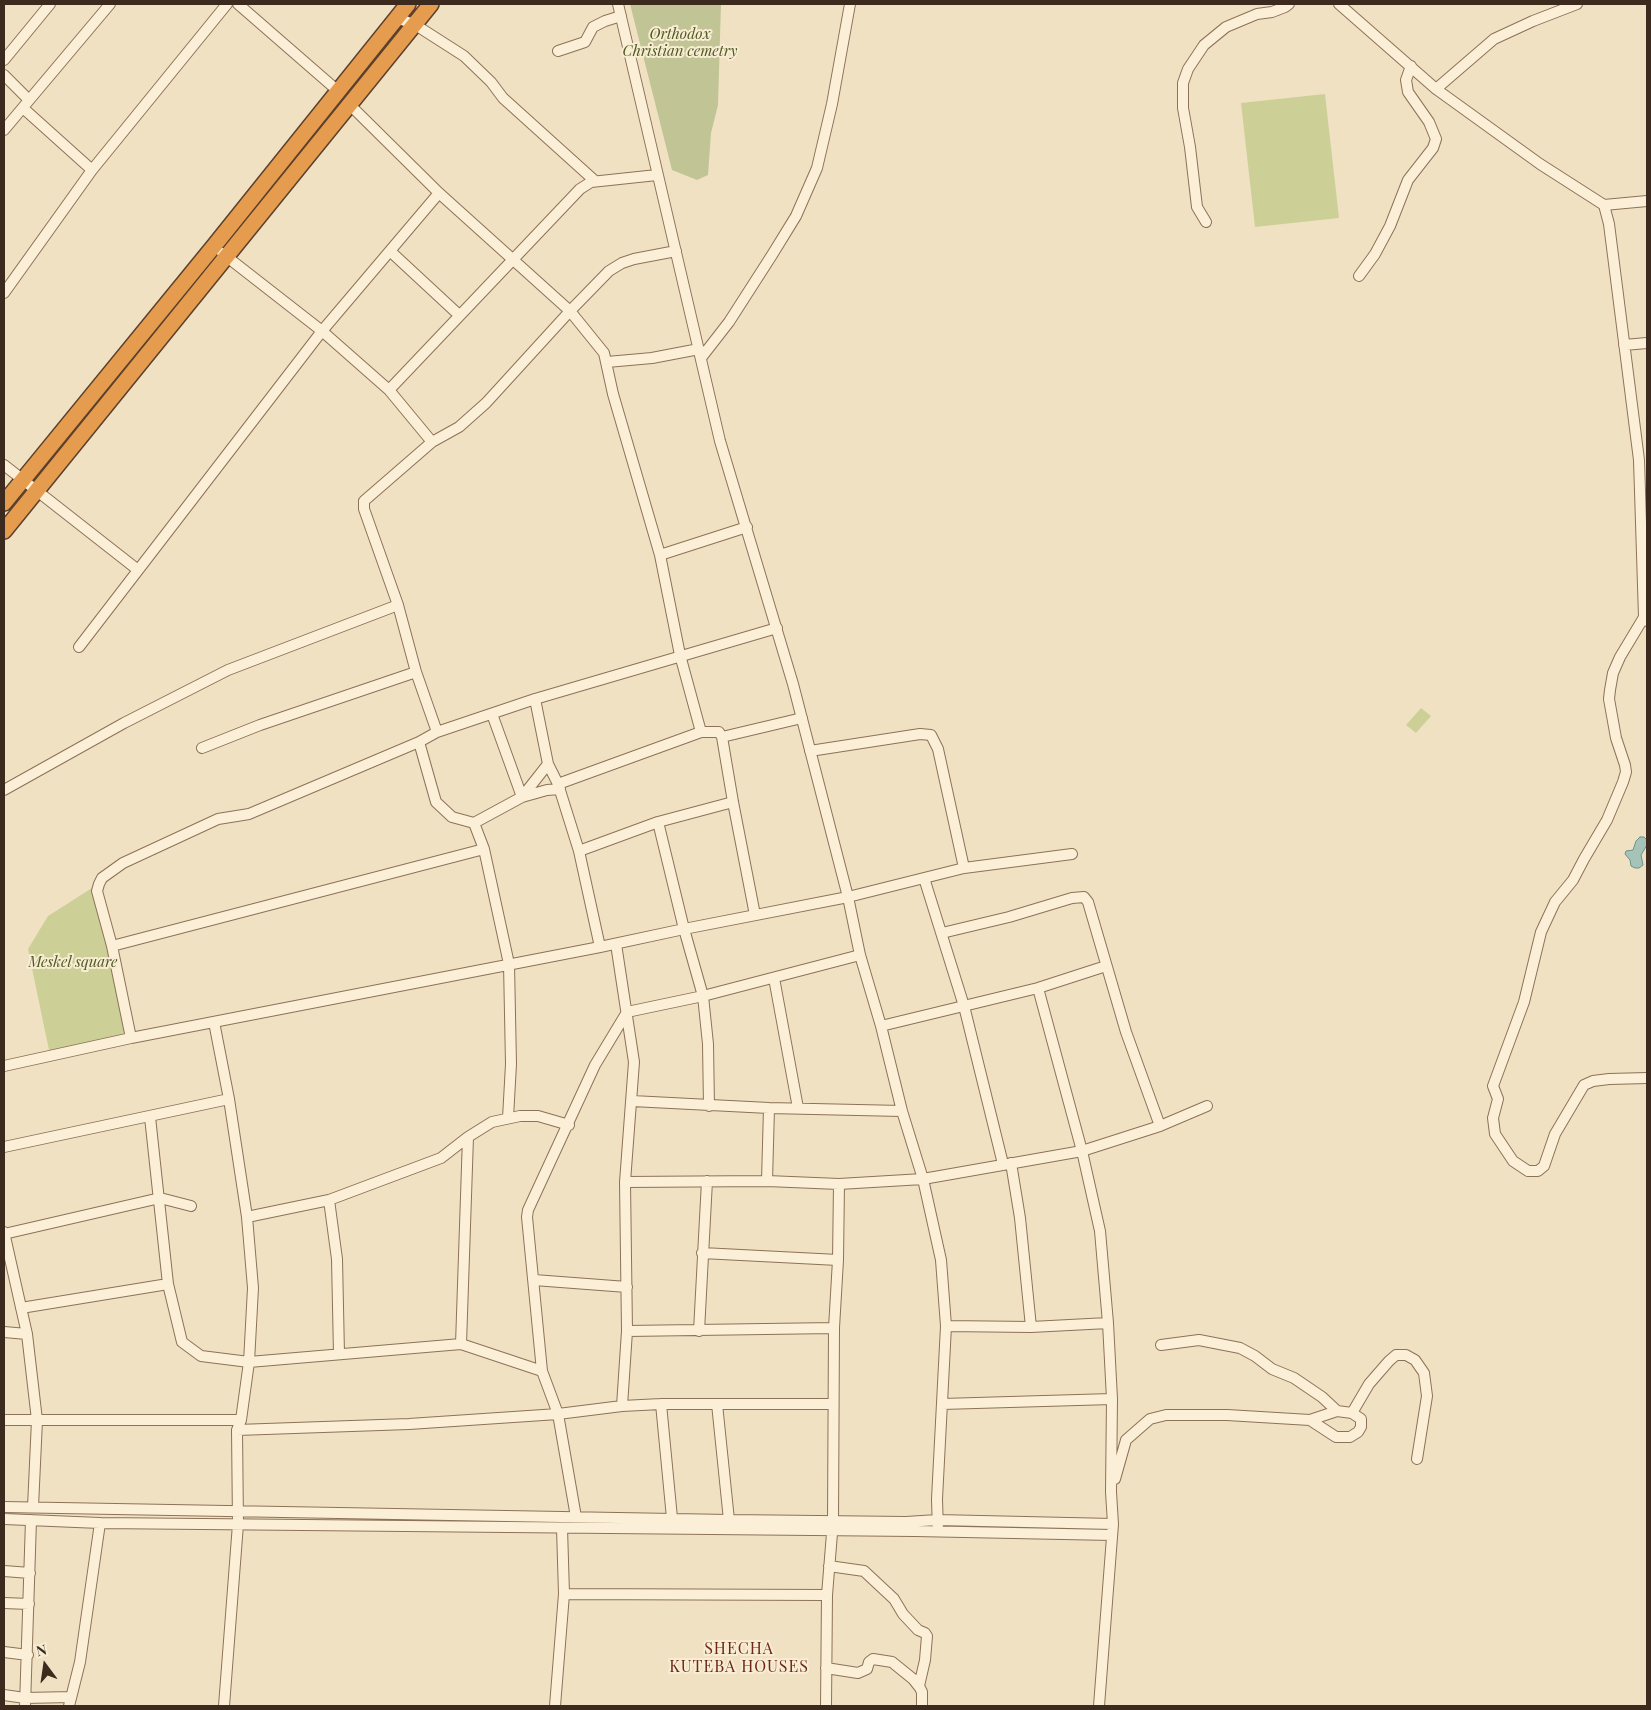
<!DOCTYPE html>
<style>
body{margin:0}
#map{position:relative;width:1651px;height:1710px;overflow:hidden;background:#f1e1c3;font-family:"Playfair Display",serif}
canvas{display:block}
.frame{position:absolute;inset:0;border:5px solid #3b2a1d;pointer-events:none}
.north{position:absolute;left:20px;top:1640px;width:50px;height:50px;-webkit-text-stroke:4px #f8ecd3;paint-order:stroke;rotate:346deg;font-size:14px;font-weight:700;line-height:20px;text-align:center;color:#3b2a1d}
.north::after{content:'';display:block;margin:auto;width:18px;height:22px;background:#3b2a1d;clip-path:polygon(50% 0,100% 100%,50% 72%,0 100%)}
</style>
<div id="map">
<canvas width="1651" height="1710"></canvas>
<div class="frame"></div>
<div class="north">N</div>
</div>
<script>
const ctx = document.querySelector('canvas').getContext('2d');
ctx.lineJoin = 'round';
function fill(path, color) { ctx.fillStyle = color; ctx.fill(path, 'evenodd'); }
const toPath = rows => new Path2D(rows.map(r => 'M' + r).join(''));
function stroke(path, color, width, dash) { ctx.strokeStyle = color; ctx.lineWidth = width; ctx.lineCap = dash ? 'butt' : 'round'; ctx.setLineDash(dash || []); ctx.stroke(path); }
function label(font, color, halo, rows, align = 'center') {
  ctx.font = font + ' "Playfair Display",serif'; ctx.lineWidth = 4; ctx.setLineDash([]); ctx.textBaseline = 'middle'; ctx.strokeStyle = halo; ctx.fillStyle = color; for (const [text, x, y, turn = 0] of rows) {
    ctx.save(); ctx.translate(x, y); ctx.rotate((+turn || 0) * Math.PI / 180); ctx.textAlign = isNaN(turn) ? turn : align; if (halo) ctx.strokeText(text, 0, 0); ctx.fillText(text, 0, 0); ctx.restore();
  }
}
fill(toPath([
 [1325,94,1339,218,1255,227,1241,103],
 [1421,708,1431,716,1416,733,1406,725],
 [92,888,104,903,129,1039,50,1055,28,949,48,916]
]), '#ccd096');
fill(toPath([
 [630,4,721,4,718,105,711,133,708,175,697,180,672,170]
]), '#c1c495');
const water = toPath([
 [1640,837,1644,837,1647,840,1647,845,1641,855,1643,865,1639,868,1635,868,1631,866,1630,860,1625,854,1626,851,1633,850,1636,841,1640,837]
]);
fill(water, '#a5c3b9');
stroke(water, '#6b9387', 1);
const minor = toPath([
 [238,4,338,91],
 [618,4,720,441,793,684,848,897,860,955,881,1026,902,1111,923,1179,941,1260,946,1326,937,1499,938,1531],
 [1339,4,1436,89,1540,164,1604,205,1609,224,1639,460,1644,617,1647,621],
 [396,18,414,24,464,56,491,82,503,98,595,181],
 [558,51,585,42,593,27,605,21,621,16],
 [4,60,50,4],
 [4,75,29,100],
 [1436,89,1494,39,1533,21,1577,4],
 [349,104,439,193,570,311,604,353,613,394,660,555],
 [23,108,92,170],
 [4,130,110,4],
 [1604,205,1647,201],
 [1206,222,1197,207,1190,147,1183,108,1183,83,1188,69,1204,45,1226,27,1257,14,1272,12,1285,7,1289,4],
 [390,251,459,315],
 [222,253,322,331,389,390,432,442],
 [1359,276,1375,254,1390,226,1408,180,1433,148,1436,139,1429,122,1408,92,1406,80,1411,66],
 [4,293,92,170,227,4],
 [1624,345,1647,343],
 [701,358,729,322,772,255,796,216,817,168,832,104,850,4],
 [607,362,652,358,699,349],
 [389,390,580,189,591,182,657,175],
 [4,465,138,570],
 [747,527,660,555,680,655,701,732,719,732,722,737,733,802,755,915],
 [1644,617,1620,657,1613,673,1610,690,1609,699,1616,738,1625,765,1626,772,1623,782,1607,820,1584,859,1573,880,1555,902,1541,932,1524,1002,1493,1086,1498,1099,1493,1118,1495,1134,1513,1161,1528,1171,1538,1171,1544,1166,1555,1134,1584,1085,1593,1081,1609,1079,1647,1078],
 [79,647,322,331,439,193],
 [535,699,548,764,558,784,579,851,600,947],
 [492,714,522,797],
 [437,732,416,672,398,605,364,509,364,501,432,442,459,427,486,403,570,311,609,271,622,263,634,259,676,251],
 [722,737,802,718],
 [419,742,436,802,452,817,474,823,522,797,547,790,560,789],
 [202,748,260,725,416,672],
 [810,751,920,734,931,735,938,749,964,868],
 [558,784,701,732],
 [4,790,124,723,228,670,398,605],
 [522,797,548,764],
 [658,822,684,929,703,996,708,1044,709,1106],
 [474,823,484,849,509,964,511,1064,508,1118],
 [579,851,658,822,733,802],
 [924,878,964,1006,1003,1164],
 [942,933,1009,917,1072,898,1084,897,1088,902,1126,1032,1160,1126],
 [616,944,634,1062,625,1182,627,1331,622,1406],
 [112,946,484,849],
 [774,978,798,1108],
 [1038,988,1082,1151,1100,1231,1108,1323,1112,1399,1111,1492,1113,1524,1099,1706],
 [214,1022,229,1099,247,1217,253,1288,249,1362,241,1420,237,1430,238,1524,224,1706],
 [881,1026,1038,988,1106,966],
 [131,1038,112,946,97,891,99,884,102,878,123,863,218,819,249,814,419,742,437,732,535,699,777,628],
 [4,1066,131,1038,600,947,684,929,848,897,964,868,1072,854],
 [632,1101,769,1108,902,1111],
 [150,1117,168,1284,182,1342,201,1356,249,1362,461,1344,542,1371],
 [4,1147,229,1099],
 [1011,1163,1020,1218,1031,1327],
 [767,1181,769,1108],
 [625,1182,767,1181,839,1184,923,1179,1082,1151,1160,1126,1207,1106],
 [329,1200,337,1259,339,1354],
 [247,1217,329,1200,441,1158,468,1137,492,1122,520,1116,538,1116,569,1125],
 [4,1232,27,1334,37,1420,33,1507],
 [4,1234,160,1198,191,1206],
 [702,1253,838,1260],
 [534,1280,627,1287],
 [21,1308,168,1284],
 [946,1326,1031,1327,1108,1323],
 [627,1331,834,1328],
 [699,1331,707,1181],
 [4,1332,27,1334],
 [461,1344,468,1137],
 [1161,1345,1199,1340,1240,1348,1255,1356,1272,1369,1294,1378,1322,1397,1337,1411],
 [661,1404,672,1518],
 [717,1404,729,1520],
 [942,1404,1112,1399],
 [1352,1413,1369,1384,1389,1361,1396,1355,1406,1355,1415,1360,1424,1373,1427,1396,1417,1459],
 [4,1420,241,1420],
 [237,1430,409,1424,558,1414,622,1406,661,1404,833,1404],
 [1115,1479,1126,1440,1150,1419,1166,1415,1227,1415,1310,1420,1337,1411,1352,1413,1361,1419,1361,1427,1358,1432,1350,1437,1336,1437,1310,1420],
 [4,1507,729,1520,906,1522,937,1520,1113,1524],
 [576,1517,558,1414,542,1371,527,1217,528,1210,595,1065,627,1012,703,996,860,955],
 [4,1519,100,1523,915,1531,1112,1535],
 [829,1566,864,1571,894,1599,903,1614,918,1630,925,1633,927,1636,925,1660,919,1686],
 [4,1571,30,1573],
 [564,1594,827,1595],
 [4,1603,29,1604],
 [4,1652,28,1655],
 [826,1668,858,1673,867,1669,869,1662,873,1659,892,1662,913,1679,920,1688,922,1692,922,1706],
 [4,1695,25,1698,71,1697],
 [25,1706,31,1520],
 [69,1706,80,1662,100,1523],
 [555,1706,564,1594,562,1528],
 [826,1706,827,1595,833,1521,834,1328,838,1260,839,1184]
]);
const highway = toPath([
 [4,503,214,246,408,4],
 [4,531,431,4]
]);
stroke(minor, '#8c7258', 12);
stroke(highway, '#5a402d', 18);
stroke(minor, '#fbefd7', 10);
stroke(highway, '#e69c4e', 15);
label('italic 15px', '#4e5922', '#f8ecd3', [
 ["Orthodox",680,34],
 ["Christian cemetry",680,51],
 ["Meskel square",73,962]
]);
ctx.letterSpacing = '1px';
label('16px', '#6b271a', '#f8ecd3', [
 ["SHECHA",739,1649],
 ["KUTEBA HOUSES",739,1667]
]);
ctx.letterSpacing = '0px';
</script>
